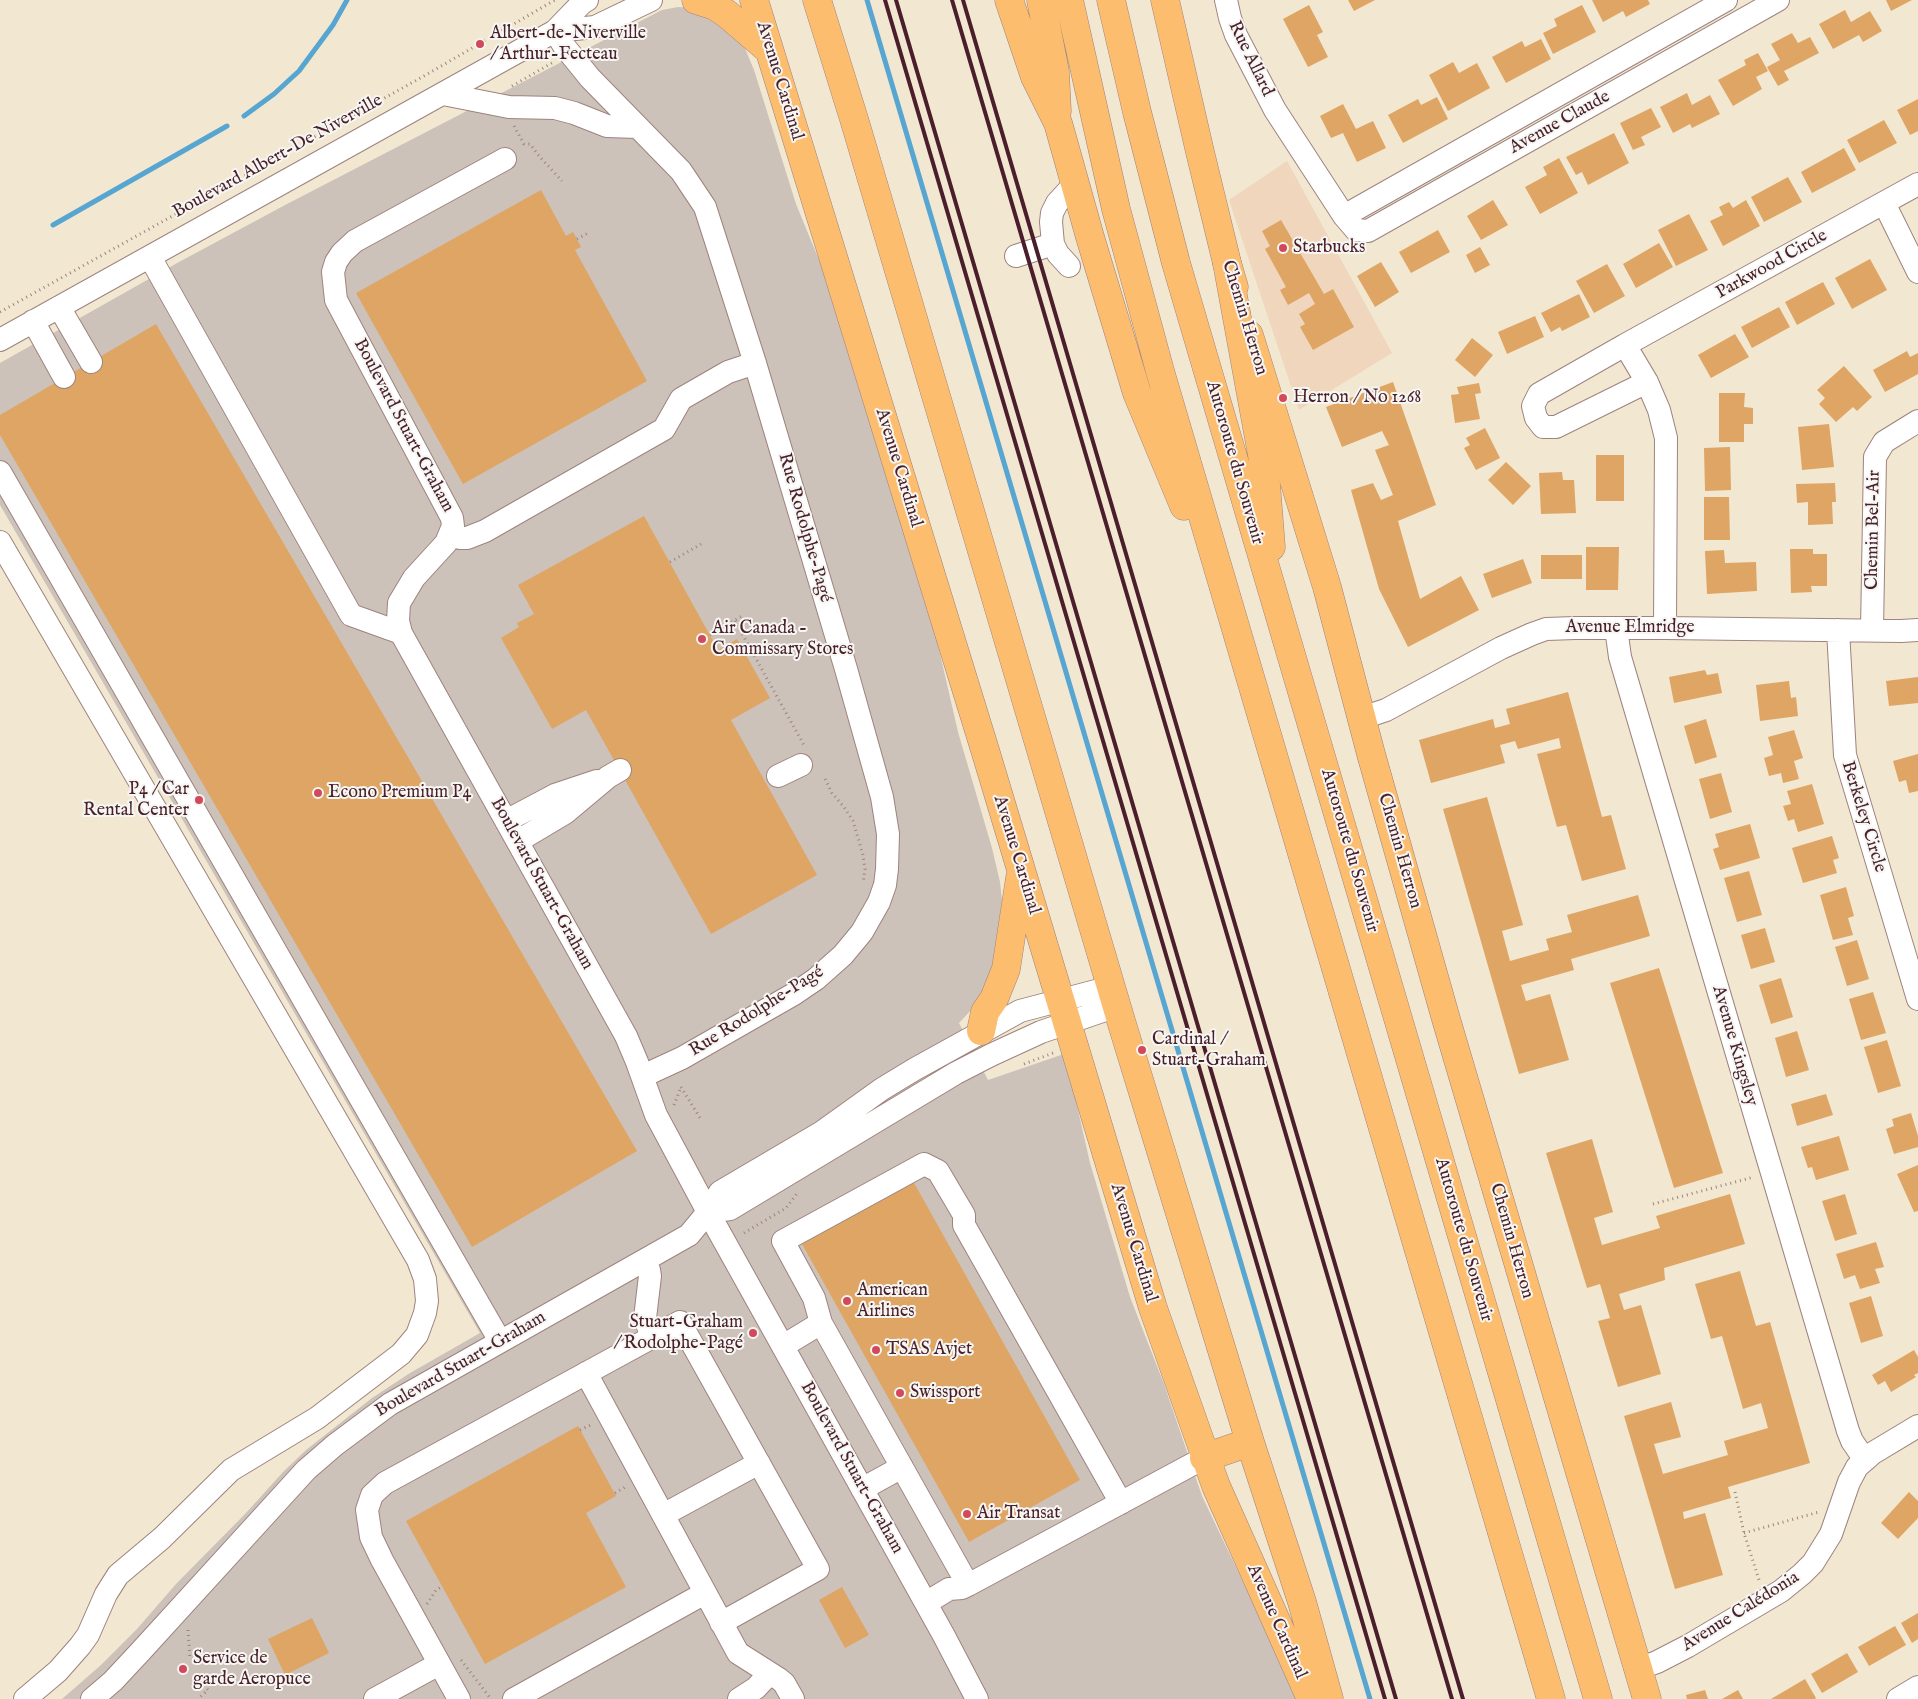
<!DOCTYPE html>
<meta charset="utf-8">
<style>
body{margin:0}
canvas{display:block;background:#f2e7d1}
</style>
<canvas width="1918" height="1699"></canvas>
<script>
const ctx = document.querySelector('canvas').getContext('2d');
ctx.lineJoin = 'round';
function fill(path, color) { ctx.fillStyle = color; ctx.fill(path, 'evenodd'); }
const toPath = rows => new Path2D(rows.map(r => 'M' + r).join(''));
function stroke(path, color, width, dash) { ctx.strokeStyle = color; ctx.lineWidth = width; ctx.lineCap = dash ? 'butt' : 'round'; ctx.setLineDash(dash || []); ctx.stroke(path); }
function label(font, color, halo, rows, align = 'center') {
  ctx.font = font + ' "IM FELL English",serif'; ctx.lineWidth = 4; ctx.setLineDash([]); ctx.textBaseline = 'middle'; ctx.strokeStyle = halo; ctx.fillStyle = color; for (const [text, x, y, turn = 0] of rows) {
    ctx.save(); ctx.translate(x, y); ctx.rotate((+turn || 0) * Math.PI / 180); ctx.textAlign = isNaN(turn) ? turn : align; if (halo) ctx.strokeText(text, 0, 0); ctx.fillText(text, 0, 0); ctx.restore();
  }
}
fill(toPath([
 [1287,161,1392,353,1299,410,1229,200]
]), '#efd6bc');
fill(toPath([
 [678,7,697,8,732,29,744,46,754,70,796,204,842,316,929,606,958,732,992,848,1000,882,1003,910,1001,941,987,988,973,1008,959,1023,988,1080,1064,1054,1073,1088,1090,1163,1130,1297,1164,1384,1202,1496,1285,1670,1297,1699,62,1699,101,1665,137,1629,176,1584,246,1513,283,1472,306,1450,372,1398,410,1373,480,1333,0,505,0,363,179,262,287,204,662,10]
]), '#cdc2b9');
stroke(toPath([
 [867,0,1370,1699],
 [244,116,274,94,299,71,333,25,347,0],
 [53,225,227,126]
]), '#57a6d1', 5);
fill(toPath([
 [1348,0,1375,0,1354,11],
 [1592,0,1648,0,1650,4,1626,17,1623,11,1603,22],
 [1886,0,1912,0,1891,11],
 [1309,5,1323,32,1317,35,1328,57,1308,67,1283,19],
 [1582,5,1596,32,1553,54,1543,33,1557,26,1554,19],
 [1845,10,1851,22,1870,11,1882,31,1863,42,1859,35,1833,49,1819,24],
 [1792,33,1798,43,1810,37,1819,53,1784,71,1789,80,1778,86,1767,67,1780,60,1771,44],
 [1541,39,1551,59,1506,83,1492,57,1522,41,1525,47],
 [1758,53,1768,71,1756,77,1762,89,1733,106,1718,80,1746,65,1744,60],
 [1453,62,1459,73,1477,63,1490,88,1448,111,1429,75],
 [1687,93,1692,105,1710,95,1720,114,1692,128,1690,124,1673,133,1660,107],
 [1437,97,1448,119,1403,143,1388,115,1418,99,1421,105],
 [1918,99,1918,131,1910,135,1897,110],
 [1343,104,1356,129,1373,121,1386,148,1357,162,1343,133,1331,138,1320,116],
 [1651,108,1661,127,1641,137,1645,145,1633,150,1620,123],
 [1884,120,1897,143,1859,163,1847,140],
 [1614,133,1629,163,1588,185,1582,172,1576,175,1566,157],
 [1844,148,1856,170,1812,193,1801,172],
 [1559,158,1578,193,1540,214,1525,187,1547,175,1543,167],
 [1788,177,1802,202,1764,222,1751,197],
 [541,190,566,236,573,232,581,247,575,250,647,381,463,484,356,293],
 [1493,200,1508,225,1481,240,1467,216],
 [1746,200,1760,226,1723,246,1710,221,1723,215,1719,207,1729,202,1733,208],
 [1689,214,1708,250,1676,266,1658,230],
 [1281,220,1324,294,1333,289,1354,327,1313,350,1300,327,1305,324,1299,314,1315,304,1309,293,1288,305,1280,290,1286,287,1265,249,1270,246,1262,231],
 [1438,230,1450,252,1411,273,1399,252],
 [1659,243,1673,267,1636,288,1623,264],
 [1480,247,1490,265,1475,273,1466,255],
 [1870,259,1887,290,1852,309,1835,278],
 [1381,262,1399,292,1375,307,1357,276],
 [1607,264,1625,296,1594,313,1576,281],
 [1823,282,1835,304,1797,325,1785,302],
 [1579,294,1590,317,1562,331,1560,327,1551,332,1541,313],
 [1779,307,1790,327,1752,348,1741,327],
 [1535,316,1544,337,1507,354,1498,332],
 [156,324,637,1151,472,1247,0,435,0,415],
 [1735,334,1749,357,1711,378,1698,355],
 [1472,338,1493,355,1475,377,1455,360],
 [1907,351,1910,357,1918,353,1918,374,1885,392,1873,370],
 [1844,366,1872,397,1857,411,1853,407,1836,422,1819,404,1825,398,1817,390],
 [1393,382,1436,505,1398,521,1420,599,1461,576,1479,610,1408,647,1379,589,1351,490,1373,483,1381,500,1393,495,1375,450,1389,445,1382,431,1342,447,1326,407],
 [1479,383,1481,393,1475,394,1480,419,1455,423,1451,395,1459,394,1457,387],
 [1719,393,1745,393,1744,407,1753,408,1753,424,1744,424,1744,442,1719,442],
 [1829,424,1834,467,1802,470,1798,427],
 [1485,428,1500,458,1476,470,1464,448,1470,445,1466,438],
 [1730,447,1731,490,1705,491,1704,448],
 [1596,455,1624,455,1624,501,1596,501],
 [1506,462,1531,486,1513,505,1488,480],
 [1562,472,1563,480,1574,480,1576,513,1541,514,1539,473],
 [1835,483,1836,502,1832,502,1833,524,1808,525,1808,502,1797,503,1796,484],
 [1704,497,1729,497,1730,540,1704,540],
 [644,516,718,650,737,639,770,698,731,720,817,875,711,934,586,710,552,729,501,638,519,627,517,623,534,614,518,585],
 [1586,547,1619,547,1618,590,1586,590],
 [1790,549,1813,549,1813,554,1827,554,1827,586,1811,586,1812,592,1791,593],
 [1724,550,1725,563,1756,562,1757,591,1707,594,1705,551],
 [1541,555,1582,555,1582,579,1541,579],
 [1523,559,1532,583,1492,598,1483,574],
 [1705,670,1707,675,1718,673,1722,693,1674,703,1669,677],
 [1918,677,1918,703,1889,706,1886,681],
 [1789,681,1791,698,1796,697,1798,716,1760,721,1756,685],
 [1568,692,1602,817,1611,815,1626,869,1582,881,1566,825,1557,827,1537,754,1561,748,1559,738,1518,749,1515,741,1500,745,1505,763,1431,783,1419,740,1493,719,1495,728,1510,724,1506,709],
 [1706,719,1717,757,1695,764,1684,726],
 [1794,730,1803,758,1794,761,1799,779,1783,783,1781,773,1769,776,1764,758,1773,755,1768,737],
 [1918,754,1918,791,1909,793,1906,780,1899,782,1893,761],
 [1721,773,1732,812,1710,819,1699,779],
 [1812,784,1824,824,1798,832,1794,819,1788,821,1783,806,1791,804,1787,791],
 [1487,797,1523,925,1502,931,1510,961,1549,950,1546,939,1572,932,1567,915,1638,895,1650,936,1571,959,1574,970,1521,985,1526,1001,1550,994,1569,1060,1519,1074,1443,809],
 [1750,824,1760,858,1720,870,1713,849,1719,847,1715,834],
 [1832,836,1839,858,1833,860,1837,873,1803,883,1792,848],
 [1749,871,1762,915,1737,922,1724,878],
 [1846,887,1854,916,1848,918,1853,935,1833,940,1820,895],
 [1765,928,1775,962,1751,969,1741,935],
 [1857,940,1869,979,1847,986,1835,947],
 [1659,968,1723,1173,1674,1188,1610,983],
 [1781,978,1793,1017,1771,1024,1759,985],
 [1873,992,1886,1033,1861,1040,1849,999],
 [1797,1031,1809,1070,1786,1077,1775,1038],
 [1887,1040,1901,1086,1878,1093,1864,1047],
 [1826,1094,1833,1115,1797,1126,1791,1104],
 [1911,1113,1918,1136,1918,1147,1894,1154,1886,1129,1894,1126,1892,1119],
 [1839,1136,1849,1170,1816,1180,1812,1167,1808,1168,1801,1147],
 [1592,1139,1613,1212,1594,1218,1602,1245,1660,1228,1656,1216,1730,1194,1745,1244,1664,1268,1665,1280,1619,1294,1624,1310,1641,1305,1661,1374,1618,1387,1598,1321,1610,1318,1600,1284,1587,1288,1546,1153],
 [1918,1165,1918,1211,1914,1212,1897,1174],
 [913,1181,1080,1480,969,1542,802,1244],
 [1845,1194,1857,1234,1835,1241,1822,1201],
 [1876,1242,1884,1267,1875,1269,1880,1283,1860,1289,1855,1275,1844,1279,1836,1254],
 [1740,1271,1756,1326,1770,1322,1810,1463,1728,1487,1731,1498,1683,1512,1684,1519,1705,1513,1723,1575,1675,1589,1624,1416,1671,1402,1681,1437,1654,1444,1663,1474,1728,1455,1724,1441,1768,1428,1761,1403,1743,1409,1722,1336,1711,1339,1695,1284],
 [1871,1296,1883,1336,1861,1343,1849,1303],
 [1914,1350,1918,1357,1918,1373,1914,1375,1916,1377,1891,1392,1885,1381,1878,1385,1872,1375],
 [578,1426,616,1496,586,1513,626,1587,485,1664,406,1521],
 [1909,1492,1918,1501,1918,1518,1898,1539,1881,1523],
 [842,1587,869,1635,845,1648,819,1600],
 [1918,1613,1918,1639,1912,1643,1901,1623],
 [312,1618,329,1653,285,1675,268,1639],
 [1895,1626,1906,1645,1869,1666,1858,1647],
 [1847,1653,1858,1672,1822,1693,1811,1674],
 [1805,1679,1816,1698,1815,1699,1771,1699],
 [1705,1690,1708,1699,1687,1699,1686,1695],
 [1738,1690,1743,1699,1722,1699]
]), '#dea564');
const minor = toPath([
 [1226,0,1230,18,1236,35,1275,110,1344,216,1356,230,1368,231,1778,0],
 [555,31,564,46,590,78,681,171,705,207,755,363,846,669,882,797,888,834,887,869,885,885,879,902,862,932,843,955,816,979,794,994,682,1058,643,1076],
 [555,31,595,27,651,0],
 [443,94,509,107,555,108,574,113,607,126,638,127],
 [505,159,355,241,342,253,336,262,333,272,336,300,452,518,453,526,446,543,414,578,399,603,398,621,401,633,626,1036,637,1062,656,1115,708,1212,943,1634,977,1699],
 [1884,203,1918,272],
 [1344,216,1726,0],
 [1016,256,1053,244],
 [150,257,351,615,401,633],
 [1069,266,1058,254,1053,244,1051,222,1052,213,1057,203,1068,191,1076,187],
 [59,307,91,362],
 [33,321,64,377],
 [0,340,555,31,582,3,587,0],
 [1625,345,1539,394,1533,406,1536,418,1543,427,1556,427,1647,382],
 [0,472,500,1341],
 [450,534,460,538,467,538,485,531,664,429,681,399,728,372,755,363],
 [0,542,418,1260,425,1279,427,1301,425,1313,417,1335,401,1354,317,1418,231,1470,162,1538,118,1575,106,1594,88,1635,80,1646,58,1671,25,1699],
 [1616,628,1620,657,1848,1431,1852,1441,1865,1460],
 [1665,628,1666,438,1659,410,1647,382,1625,345,1918,184],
 [1838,630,1845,755,1918,999],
 [1872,630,1875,457,1884,442,1918,421],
 [1362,718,1386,710,1501,648,1532,634,1546,629,1575,628,1665,628,1901,631,1918,630],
 [778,776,801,765],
 [506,821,555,795,597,781],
 [518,841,565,813,608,777,620,770],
 [708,1212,730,1209,956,1073,991,1055,1041,1032,1117,1006],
 [645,1260,649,1270,650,1276,645,1318,652,1338],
 [821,1323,814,1298,783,1241,924,1164,938,1171,964,1215,964,1225,1121,1503],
 [783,1346,821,1323,968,1585],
 [586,1373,738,1653,779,1679,784,1683,793,1699],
 [862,1489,902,1467],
 [663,1515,759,1463],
 [926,1603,949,1589,962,1588,968,1585,1204,1458],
 [1638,1669,1657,1662,1688,1646,1781,1591,1802,1574,1813,1563,1831,1534,1849,1482,1857,1467,1873,1453,1918,1426],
 [92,1699,113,1681,141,1651,306,1470,335,1445,390,1404,689,1235,708,1212,720,1192,822,1132,882,1089,915,1069,1020,1011,1111,987],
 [375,1699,439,1664],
 [459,1699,382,1560,371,1537,367,1510,372,1495,385,1483,680,1322,818,1569,721,1623],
 [514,1699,705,1593],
 [739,1699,756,1688,769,1674],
 [1898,1699,1918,1687]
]);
const major = toPath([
 [696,0,715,6,727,14,769,50],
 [754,0,985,750,1153,1308,1216,1486,1311,1699],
 [817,0,854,119,1122,1024,1250,1442,1302,1602,1329,1699],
 [1165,0,1200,152,1227,263,1234,287],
 [1249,335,1327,587,1371,754,1446,1019,1647,1699],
 [981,1031,985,1012,994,999,1006,969,1020,878],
 [1204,1458,1250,1442]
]);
const highway = toPath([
 [1009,0,1035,77,1058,123,1090,237,1137,393,1184,506],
 [1041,0,1055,72,1057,111],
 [1069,0,1116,209,1160,371,1551,1699],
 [1111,0,1137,112,1176,263,1598,1699],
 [1227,263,1265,471,1271,547]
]);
stroke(minor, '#9e837e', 24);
stroke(major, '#9e837e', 29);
stroke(highway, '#9e837e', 29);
stroke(toPath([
 [512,86,552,63],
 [514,126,524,144,530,144,539,156,562,181],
 [577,239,590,232],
 [0,312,424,76,555,0],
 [670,562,701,544],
 [735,621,805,747],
 [710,635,742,616],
 [825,779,832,793,844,807,853,821,863,855,865,869,863,883],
 [1024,1064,1053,1053],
 [681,1087,700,1118],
 [674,1105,681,1087],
 [1653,1204,1754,1177],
 [744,1233,786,1208,798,1192],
 [580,1430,593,1424],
 [1735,1492,1744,1533,1760,1583],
 [615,1493,627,1486],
 [1744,1533,1819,1512],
 [427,1604,436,1590,443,1586],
 [188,1630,190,1659],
 [461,1660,491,1699],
 [197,1678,208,1690,198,1699]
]), '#9e837e', 3, [1, 4]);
stroke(minor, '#fff', 22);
stroke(major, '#fcbd6f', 28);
stroke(highway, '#fcbd6f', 28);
stroke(toPath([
 [885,0,1385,1699],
 [896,0,1396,1699],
 [952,0,1452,1699],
 [963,0,1463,1699]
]), '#4a1f2b', 4);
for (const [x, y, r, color] of [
 [480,44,5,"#d1495b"],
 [1283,248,5,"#d1495b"],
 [1283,398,5,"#d1495b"],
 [702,639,5,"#d1495b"],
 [318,793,5,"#d1495b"],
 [199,800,5,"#d1495b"],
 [1142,1050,5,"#d1495b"],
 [847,1301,5,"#d1495b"],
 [753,1333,5,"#d1495b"],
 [876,1350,5,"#d1495b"],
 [900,1393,5,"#d1495b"],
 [967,1514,5,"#d1495b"],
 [183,1669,5,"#d1495b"]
]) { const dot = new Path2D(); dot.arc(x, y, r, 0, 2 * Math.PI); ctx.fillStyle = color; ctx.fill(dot); stroke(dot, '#f6f6f2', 2); }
label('18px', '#4a1f2b', '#f6f6f2', [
 ["Albert-de-Niverville",490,34],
 ["/ Arthur-Fecteau",490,55],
 ["Starbucks",1293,248],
 ["Herron / No 1268",1293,398],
 ["Air Canada -",712,629],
 ["Commissary Stores",712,650],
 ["P4 / Car",189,790,"right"],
 ["Rental Center",189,811,"right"],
 ["Econo Premium P4",328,793],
 ["Cardinal /",1152,1040],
 ["Stuart-Graham",1152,1061],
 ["American",857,1291],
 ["Airlines",857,1312],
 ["Stuart-Graham",743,1323,"right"],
 ["/ Rodolphe-Pagé",743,1344,"right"],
 ["TSAS Avjet",886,1350],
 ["Swissport",910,1393],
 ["Air Transat",977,1514],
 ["Service de",193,1659],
 ["garde Aeropuce",193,1680]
], 'left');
label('18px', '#4a1f2b', '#f6f6f2', [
 ["Rue Allard",1250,59,64],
 ["Avenue Cardinal",779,81,73],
 ["Avenue Claude",1560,123,-29],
 ["Boulevard Albert-De Niverville",278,157,-29],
 ["Parkwood Circle",1772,265,-29],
 ["Chemin Herron",1244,318,73],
 ["Boulevard Stuart-Graham",403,426,62],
 ["Autoroute du Souvenir",1234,463,74],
 ["Avenue Cardinal",898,468,73],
 ["Rue Rodolphe-Pagé",804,528,74],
 ["Chemin Bel-Air",1874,530,-89],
 ["Avenue Elmridge",1630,628],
 ["Berkeley Circle",1863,817,73],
 ["Autoroute du Souvenir",1349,851,74],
 ["Chemin Herron",1399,851,74],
 ["Avenue Cardinal",1016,855,73],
 ["Boulevard Stuart-Graham",541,884,61],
 ["Rue Rodolphe-Pagé",757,1012,-32],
 ["Avenue Kingsley",1734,1046,74],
 ["Autoroute du Souvenir",1463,1240,74],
 ["Chemin Herron",1511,1241,74],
 ["Avenue Cardinal",1133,1243,73],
 ["Boulevard Stuart-Graham",461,1365,-30],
 ["Boulevard Stuart-Graham",851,1468,61],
 ["Avenue Calédonia",1741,1612,-32],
 ["Avenue Cardinal",1276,1622,66]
]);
</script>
